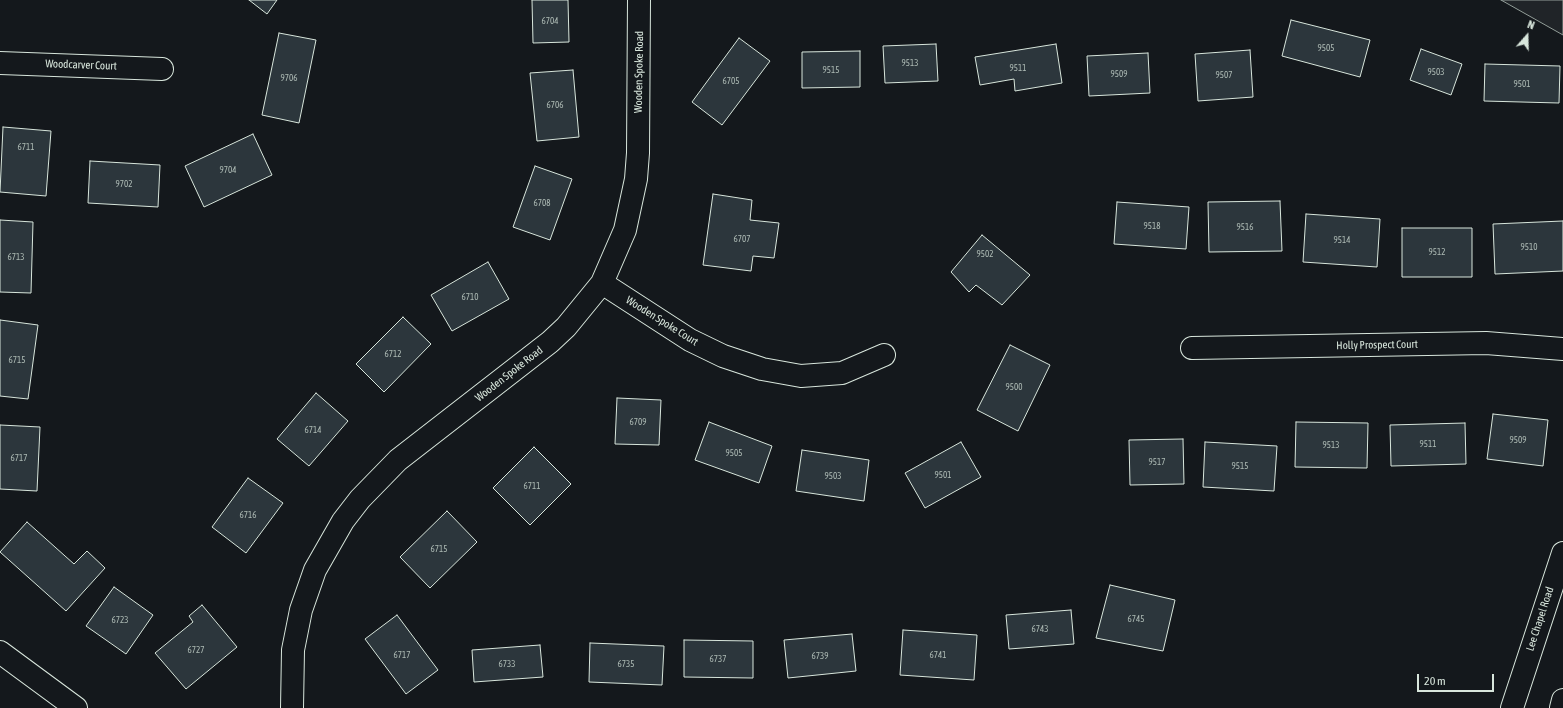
<!DOCTYPE html>
<style>
body{margin:0}
#map{position:relative;width:1563px;height:708px;overflow:hidden;background:#14181c;font-family:"Asap Condensed",sans-serif}
canvas{display:block}
.north{position:absolute;left:1507px;top:16px;width:40px;height:40px;-webkit-text-stroke:3px #14181c;paint-order:stroke;rotate:20deg;font-size:11px;font-weight:700;line-height:16px;text-align:center;color:#d8e6dc}
.north::after{content:'';display:block;margin:auto;width:14px;height:18px;background:#d8e6dc;clip-path:polygon(50% 0,100% 100%,50% 72%,0 100%)}
.scale{position:absolute;left:1417px;top:674px;width:77px;height:18px;box-sizing:border-box;border:2px solid #d8e6dc;border-top:0;padding-left:5px;font-size:12px;line-height:14px;white-space:nowrap;color:#d8e6dc;-webkit-text-stroke:3px #14181c;paint-order:stroke}
</style>
<div id="map">
<canvas width="1563" height="708"></canvas>
<div class="north">N</div>
<div class="scale">20 m</div>
</div>
<script>
const ctx = document.querySelector('canvas').getContext('2d');
ctx.lineJoin = 'round';
function fill(path, color) { ctx.fillStyle = color; ctx.fill(path, 'evenodd'); }
const toPath = rows => new Path2D(rows.map(r => 'M' + r).join(''));
function stroke(path, color, width, dash) { ctx.strokeStyle = color; ctx.lineWidth = width; ctx.lineCap = dash ? 'butt' : 'round'; ctx.setLineDash(dash || []); ctx.stroke(path); }
function label(font, color, halo, rows, align = 'center') {
  ctx.font = font + ' "Asap Condensed",sans-serif'; ctx.lineWidth = 3; ctx.setLineDash([]); ctx.textBaseline = 'middle'; ctx.strokeStyle = halo; ctx.fillStyle = color; for (const [text, x, y, turn = 0] of rows) {
    ctx.save(); ctx.translate(x, y); ctx.rotate((+turn || 0) * Math.PI / 180); ctx.textAlign = isNaN(turn) ? turn : align; if (halo) ctx.strokeText(text, 0, 0); ctx.fillText(text, 0, 0); ctx.restore();
  }
}
const green = toPath([
 [1501,0,1563,0,1563,35,1501,0]
]);
fill(green, '#202428');
stroke(green, '#939e99', 1);
const building = toPath([
 [249,0,277,0,267,14,249,0],
 [532,0,568,0,569,42,533,43,532,0],
 [1291,20,1370,40,1360,77,1282,56,1291,20],
 [279,33,316,40,299,123,262,115,279,33],
 [739,38,770,61,722,125,692,102,739,38],
 [936,44,938,81,885,83,883,46,936,44],
 [1056,44,1062,83,1015,91,1014,79,980,85,975,57,1056,44],
 [1421,49,1462,64,1451,95,1410,80,1421,49],
 [1250,50,1253,97,1198,101,1195,54,1250,50],
 [860,51,860,87,802,88,802,52,860,51],
 [1148,53,1150,93,1089,96,1087,56,1148,53],
 [1485,64,1560,66,1559,103,1484,101,1485,64],
 [573,70,579,137,537,141,530,73,573,70],
 [3,127,51,131,46,196,0,192,3,127],
 [253,134,272,175,204,207,185,166,253,134],
 [90,161,160,165,158,207,88,203,90,161],
 [535,166,572,179,550,240,513,227,535,166],
 [713,194,752,200,750,220,779,223,774,258,753,256,751,271,703,265,713,194],
 [1280,201,1282,251,1209,252,1208,202,1280,201],
 [1117,202,1189,207,1186,249,1114,244,1117,202],
 [1306,214,1380,219,1377,267,1303,262,1306,214],
 [0,220,33,222,31,293,0,292,0,220],
 [1563,221,1563,271,1495,274,1493,224,1563,221],
 [1402,228,1472,228,1472,277,1402,277,1402,228],
 [982,235,1030,275,1002,305,976,285,969,292,951,272,982,235],
 [488,262,509,299,452,331,431,295,488,262],
 [403,317,431,344,384,392,356,364,403,317],
 [0,320,38,325,28,399,0,396,0,320],
 [1010,345,1050,365,1018,431,977,410,1010,345],
 [316,393,348,421,309,466,277,439,316,393],
 [617,398,661,400,659,445,615,444,617,398],
 [1493,414,1548,420,1543,466,1487,459,1493,414],
 [709,422,772,446,759,483,695,460,709,422],
 [1296,422,1368,423,1367,468,1295,467,1296,422],
 [1465,423,1466,464,1391,466,1390,425,1465,423],
 [0,425,40,427,37,491,0,489,0,425],
 [1183,439,1184,484,1130,485,1129,440,1183,439],
 [961,442,981,477,925,508,905,473,961,442],
 [1205,442,1277,446,1274,491,1203,487,1205,442],
 [534,447,571,484,530,525,493,488,534,447],
 [802,450,869,460,864,501,796,491,802,450],
 [248,478,283,503,246,553,212,527,248,478],
 [447,511,477,542,430,588,400,557,447,511],
 [27,522,74,564,87,551,105,568,66,611,0,552,27,522],
 [1110,585,1175,600,1163,651,1096,638,1110,585],
 [114,587,153,615,126,654,86,626,114,587],
 [202,605,237,647,186,689,155,653,193,622,189,616,202,605],
 [1071,610,1074,644,1009,649,1006,615,1071,610],
 [397,615,438,670,406,694,365,639,397,615],
 [903,630,977,635,974,680,900,675,903,630],
 [852,634,856,671,788,678,784,640,852,634],
 [684,640,753,641,753,678,684,677,684,640],
 [590,643,664,646,662,685,589,682,590,643],
 [540,645,543,677,474,682,472,650,540,645]
]);
fill(building, '#2c363c');
stroke(building, '#d8e6dc', 1);
const minor = toPath([
 [0,63,162,69],
 [602,283,690,340,723,356,762,369,801,376,842,373,884,355],
 [1192,348,1486,343,1563,349],
 [0,652,76,708],
 [292,708,293,650,301,610,315,570,343,521,360,499,398,460,550,342,566,327,602,283,625,230,636,179,638,153,639,0]
]);
const secondary = toPath([
 [1512,708,1563,553],
 [1561,708,1563,700]
]);
stroke(minor, '#d8e6dc', 24);
stroke(secondary, '#d8e6dc', 24);
stroke(minor, '#14181c', 22);
stroke(secondary, '#14181c', 22);
label('9px', '#adbab4', null, [
 ["6704",550,21],
 ["9505",1326,48],
 ["9513",910,63],
 ["9511",1018,68],
 ["9515",831,70],
 ["9503",1436,72],
 ["9509",1119,74],
 ["9507",1224,75],
 ["9706",289,78],
 ["6705",731,81],
 ["9501",1522,84],
 ["6706",555,105],
 ["6711",26,147],
 ["9704",228,170],
 ["9702",124,184],
 ["6708",542,203],
 ["9518",1152,226],
 ["9516",1245,227],
 ["6707",742,239],
 ["9514",1342,240],
 ["9510",1529,247],
 ["9512",1437,252],
 ["9502",985,254],
 ["6713",16,257],
 ["6710",470,297],
 ["6712",393,354],
 ["6715",17,360],
 ["9500",1014,387],
 ["6709",638,422],
 ["6714",313,430],
 ["9509",1518,440],
 ["9511",1428,444],
 ["9513",1331,445],
 ["9505",734,453],
 ["6717",19,458],
 ["9517",1157,462],
 ["9515",1240,466],
 ["9501",943,475],
 ["9503",833,476],
 ["6711",532,486],
 ["6716",248,515],
 ["6715",439,549],
 ["6745",1136,619],
 ["6723",120,620],
 ["6743",1040,629],
 ["6727",196,650],
 ["6717",402,655],
 ["6741",938,655],
 ["6739",820,656],
 ["6737",718,659],
 ["6733",507,664],
 ["6735",626,664]
]);
label('11px', '#d8e6dc', '#14181c', [
 ["Woodcarver Court",81,65,2],
 ["Wooden Spoke Road",639,72,-89],
 ["Wooden Spoke Court",662,321,32],
 ["Holly Prospect Court",1377,345,-1],
 ["Wooden Spoke Road",509,374,-38],
 ["Lee Chapel Road",1540,619,-72]
]);
</script>
